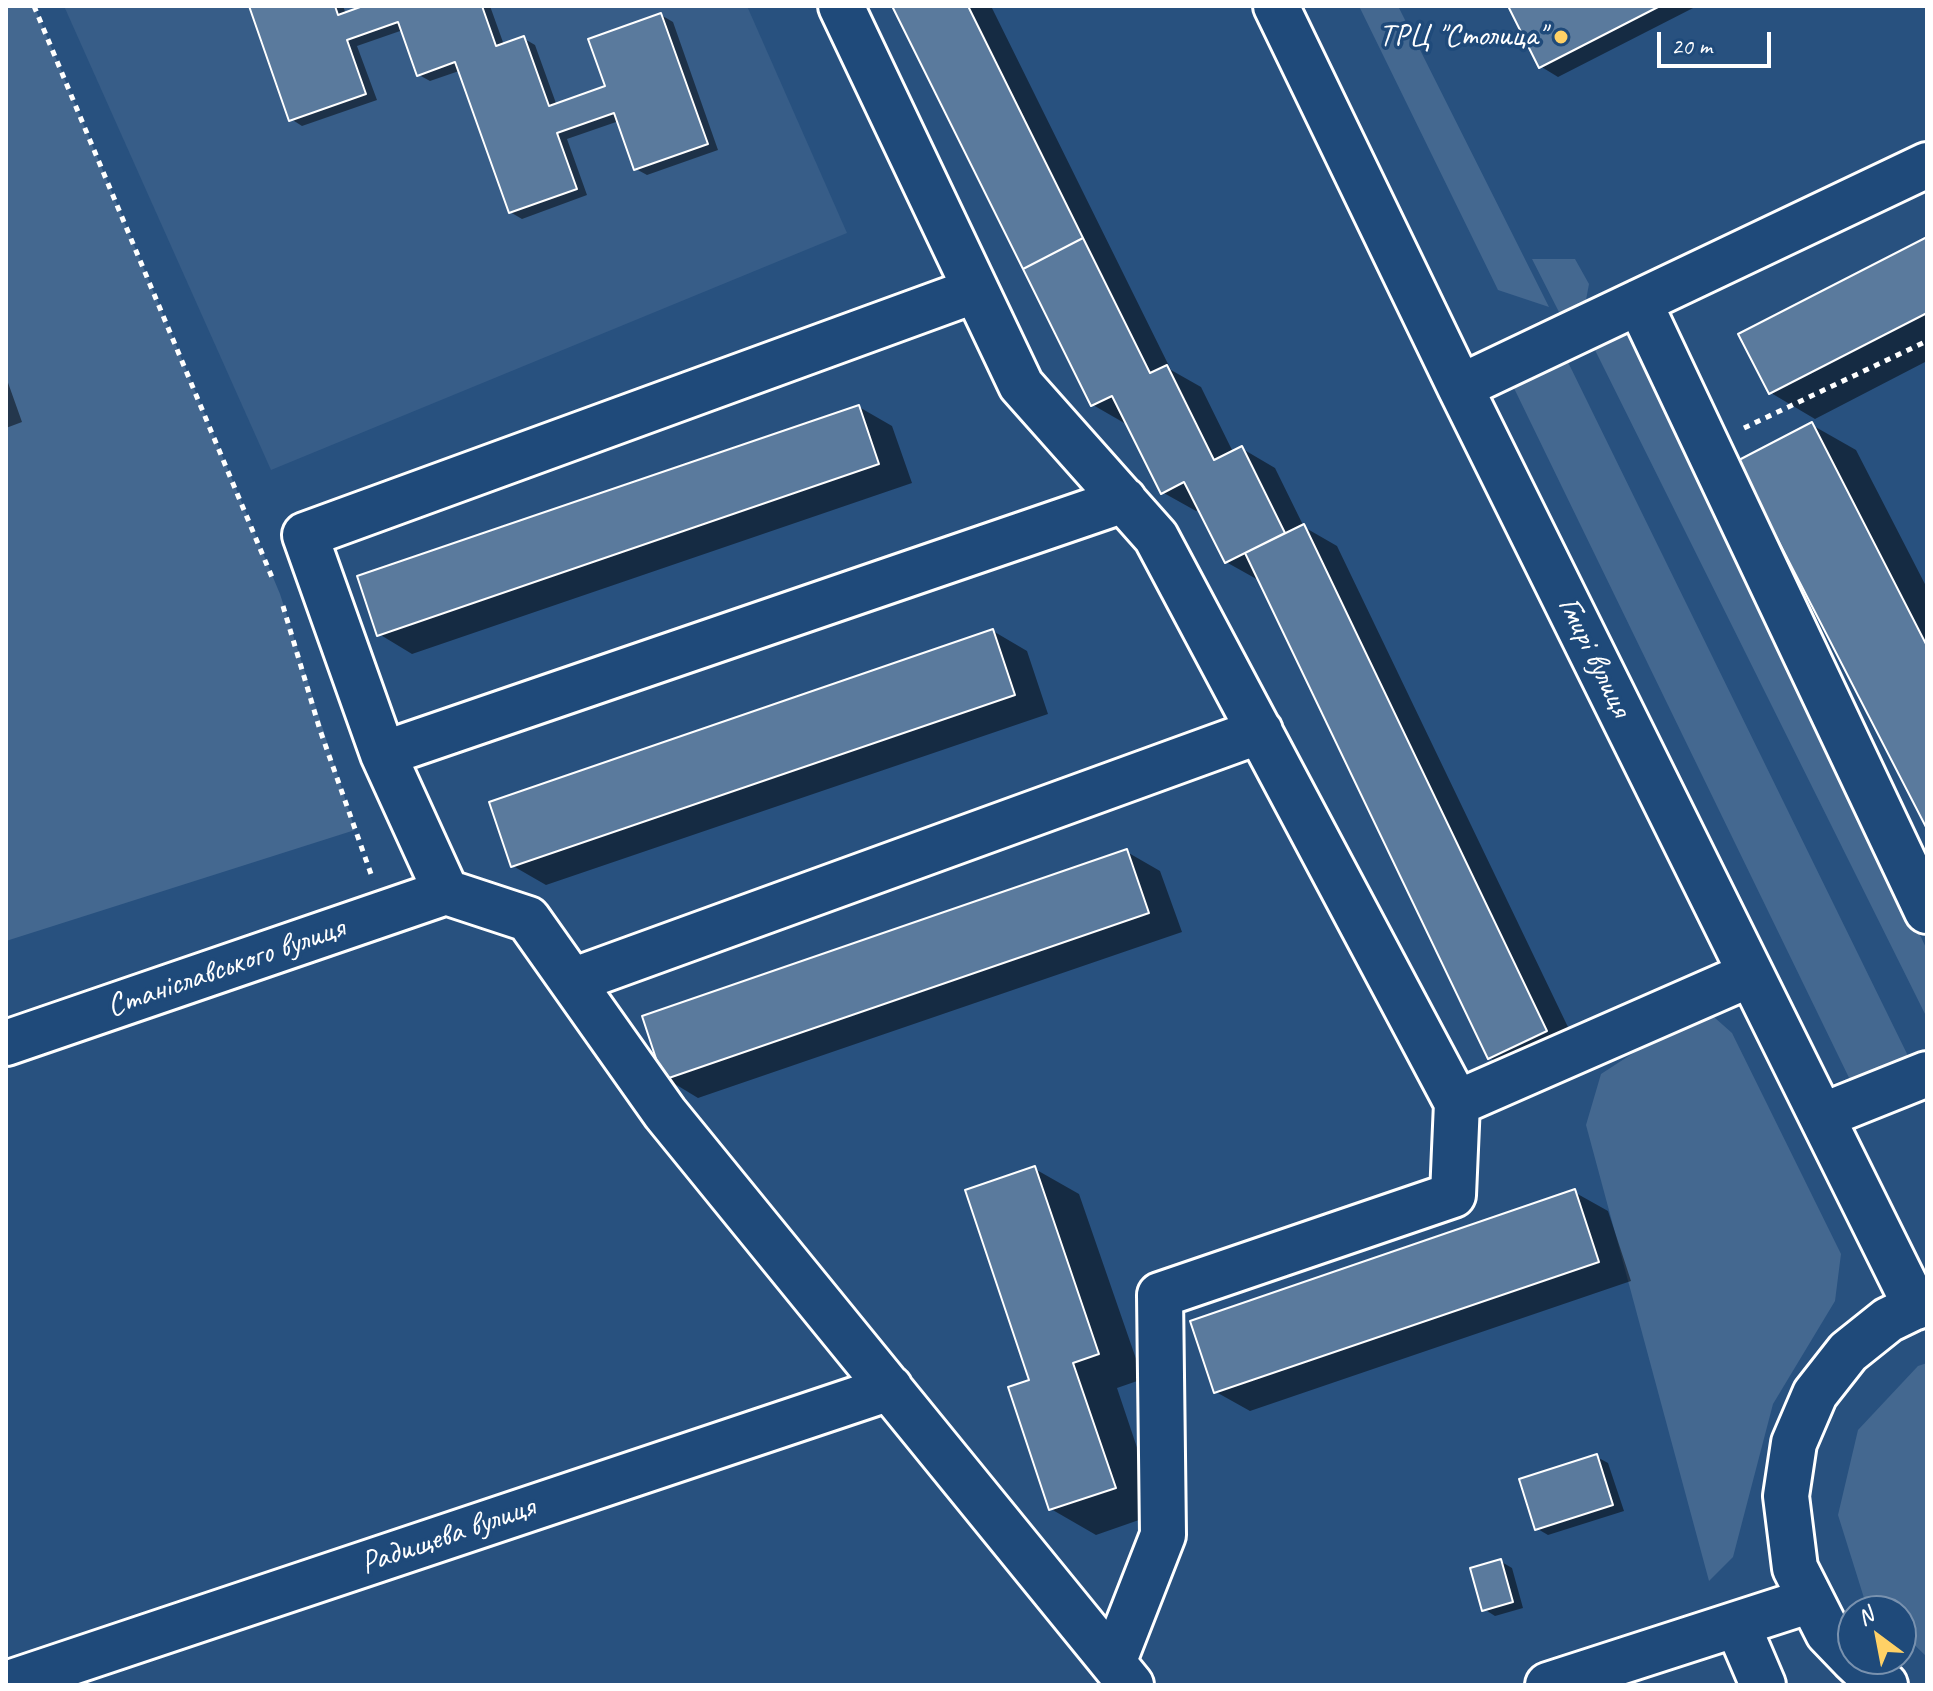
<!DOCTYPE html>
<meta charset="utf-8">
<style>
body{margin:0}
#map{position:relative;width:1933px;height:1691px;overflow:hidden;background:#28517f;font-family:Caveat,sans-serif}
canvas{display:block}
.frame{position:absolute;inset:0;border:8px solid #fff;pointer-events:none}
.north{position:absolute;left:1837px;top:1595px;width:80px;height:80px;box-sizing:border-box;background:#1f4a7a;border:2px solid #7992af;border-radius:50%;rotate:328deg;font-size:22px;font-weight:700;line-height:32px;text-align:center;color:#fff}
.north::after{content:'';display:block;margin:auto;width:28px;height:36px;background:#ffd166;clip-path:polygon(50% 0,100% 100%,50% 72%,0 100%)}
.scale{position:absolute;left:1657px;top:32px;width:114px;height:36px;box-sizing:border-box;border:4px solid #fff;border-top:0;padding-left:10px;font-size:24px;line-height:28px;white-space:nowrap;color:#fff;-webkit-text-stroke:6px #1f4a7a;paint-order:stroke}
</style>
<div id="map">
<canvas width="1933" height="1691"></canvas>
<div class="frame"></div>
<div class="north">N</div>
<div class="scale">20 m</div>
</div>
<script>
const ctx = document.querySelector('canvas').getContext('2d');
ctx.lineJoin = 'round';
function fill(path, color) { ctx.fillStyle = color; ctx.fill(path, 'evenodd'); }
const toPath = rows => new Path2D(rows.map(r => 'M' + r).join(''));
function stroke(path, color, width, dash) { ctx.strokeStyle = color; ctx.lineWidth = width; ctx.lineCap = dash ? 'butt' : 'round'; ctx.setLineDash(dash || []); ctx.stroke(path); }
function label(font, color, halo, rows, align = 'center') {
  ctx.font = font + ' Caveat,sans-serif'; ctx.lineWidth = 7; ctx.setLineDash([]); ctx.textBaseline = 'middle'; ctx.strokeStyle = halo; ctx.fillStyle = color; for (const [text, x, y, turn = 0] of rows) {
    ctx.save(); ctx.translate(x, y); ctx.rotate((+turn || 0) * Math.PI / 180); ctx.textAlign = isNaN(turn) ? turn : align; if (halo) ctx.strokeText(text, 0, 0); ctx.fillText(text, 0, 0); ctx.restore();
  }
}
fill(toPath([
 [64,6,747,6,847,233,271,470]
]), '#375d88');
fill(toPath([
 [6,6,34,6,280,594,355,830,6,941],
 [1359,6,1398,6,1549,307,1498,290],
 [1532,259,1575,259,1589,284,1586,300,1560,314],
 [1636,320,1927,950,1927,1018,1591,342],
 [1564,354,1911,1062,1854,1088,1511,382],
 [1714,1017,1732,1033,1841,1254,1835,1301,1773,1404,1733,1557,1709,1581,1586,1125,1601,1074,1678,1024],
 [1927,1363,1927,1657,1901,1632,1901,1611,1878,1611,1864,1598,1838,1515,1858,1430,1918,1366]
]), '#446890');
fill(toPath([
 [251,6,343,6,346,14,369,6,490,6,504,45,523,38,535,45,557,106,607,87,661,15,673,22,718,150,647,175,636,169,619,121,567,139,587,195,522,219,510,212,459,71,430,81,419,75,403,30,357,46,377,100,302,126,291,119],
 [894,6,991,6,1171,370,1201,387,1233,452,1241,448,1275,468,1304,527,1337,546,1579,1050,1523,1077,1490,1058,1260,581,1226,562,1200,509,1196,511,1162,492,1126,424,1093,405],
 [1510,6,1697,6,1558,77,1540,66],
 [1927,239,1927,361,1815,419,1771,393],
 [6,377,22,422,6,428],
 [859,407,892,426,912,483,412,654,379,634],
 [1812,425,1856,450,1927,588,1927,825],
 [993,631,1027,651,1048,714,546,885,513,866],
 [1127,852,1160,871,1182,932,698,1098,665,1078],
 [1035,1169,1079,1194,1143,1379,1117,1388,1159,1513,1096,1535,1051,1509],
 [1574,1192,1608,1211,1631,1281,1250,1411,1216,1392],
 [1597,1457,1608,1463,1624,1511,1548,1535,1536,1528],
 [1500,1561,1512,1568,1523,1608,1495,1616,1484,1609]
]), '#0007');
const building = toPath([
 [249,6,335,6,338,15,363,6,482,6,496,46,524,36,549,106,605,86,588,39,661,13,708,144,634,170,614,113,557,133,577,189,509,213,455,62,417,76,398,22,347,40,366,94,289,121,249,6],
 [892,6,968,6,1083,238,1023,269,892,6],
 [1508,6,1660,6,1539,68,1508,6],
 [1927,237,1927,313,1769,394,1738,334,1927,237],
 [1083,238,1150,373,1167,365,1214,460,1242,446,1285,533,1225,563,1184,482,1161,494,1112,396,1091,406,1023,269,1083,238],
 [859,405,879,464,377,636,357,576,859,405],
 [1812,422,1927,646,1927,829,1737,461,1812,422],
 [1304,524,1547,1031,1488,1059,1245,553,1304,524],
 [993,629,1015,695,511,867,489,802,993,629],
 [1127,849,1149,913,663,1080,642,1016,1127,849],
 [1035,1166,1099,1354,1073,1363,1116,1488,1049,1510,1008,1387,1029,1380,965,1190,1035,1166],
 [1575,1189,1599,1262,1214,1393,1190,1321,1575,1189],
 [1597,1454,1613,1505,1535,1530,1519,1479,1597,1454],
 [1501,1559,1513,1602,1482,1611,1470,1568,1501,1559]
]);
fill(building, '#5a7a9d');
stroke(building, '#fff', 2);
const minor = toPath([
 [841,6,1021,385,1156,537,1457,1103,1751,974],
 [1276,6,1460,387,1916,1307],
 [976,290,305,535,383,754,446,892,528,919,665,1113,1131,1685],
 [1639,302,1927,911],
 [1460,387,1927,165],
 [383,754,1124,500],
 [572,981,1260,731],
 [6,1043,446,892],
 [1822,1116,1927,1074],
 [1737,1624,1763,1685],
 [1853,1659,1828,1633,1795,1568,1786,1496,1794,1443,1815,1394,1848,1352,1888,1320,1927,1301],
 [1853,1659,1872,1677,1885,1685],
 [1113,1663,1163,1535,1160,1295,1453,1195,1457,1103],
 [6,1684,890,1388],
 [1548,1685,1811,1600]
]);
stroke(minor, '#fff', 50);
stroke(toPath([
 [34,6,274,582],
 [1744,428,1927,341],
 [283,606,320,730,371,874]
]), '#fff', 5, [6, 6]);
stroke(minor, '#1f4a7a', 44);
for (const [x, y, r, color] of [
 [1561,37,8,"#ffd166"]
]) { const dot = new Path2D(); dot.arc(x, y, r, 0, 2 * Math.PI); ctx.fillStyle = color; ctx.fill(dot); stroke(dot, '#1f4a7a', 3); }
label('32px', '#fff', '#1f4a7a', [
 ["ТРЦ \"Столица\"",1545,37]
], 'right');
label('32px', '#fff', '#1f4a7a', [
 ["Гмирі вулиця",1594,657,64],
 ["Станіславського вулиця",226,968,-19],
 ["Радищева вулиця",448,1536,-19]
]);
</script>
